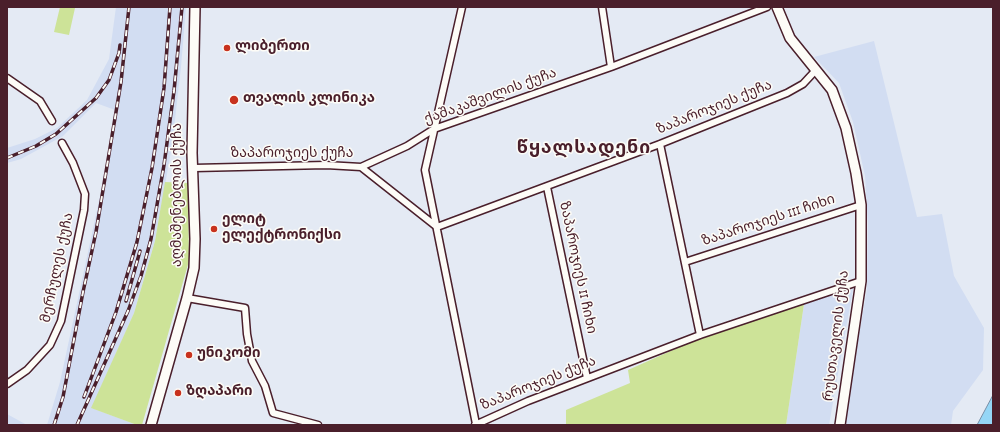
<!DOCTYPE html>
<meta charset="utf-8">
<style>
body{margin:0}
#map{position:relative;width:1000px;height:432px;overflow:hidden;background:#e4eaf4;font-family:Dekko,sans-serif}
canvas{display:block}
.frame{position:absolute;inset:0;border:8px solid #4a1f2b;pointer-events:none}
</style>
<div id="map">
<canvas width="1000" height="432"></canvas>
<div class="frame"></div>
</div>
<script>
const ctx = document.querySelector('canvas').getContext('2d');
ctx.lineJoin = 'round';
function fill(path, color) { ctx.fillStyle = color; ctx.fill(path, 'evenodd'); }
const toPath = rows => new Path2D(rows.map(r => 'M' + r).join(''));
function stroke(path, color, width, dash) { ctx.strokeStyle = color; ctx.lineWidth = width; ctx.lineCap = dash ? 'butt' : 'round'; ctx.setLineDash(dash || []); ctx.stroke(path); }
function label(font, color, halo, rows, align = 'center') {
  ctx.font = font + ' Dekko,"Noto Sans Georgian",sans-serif'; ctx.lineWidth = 3; ctx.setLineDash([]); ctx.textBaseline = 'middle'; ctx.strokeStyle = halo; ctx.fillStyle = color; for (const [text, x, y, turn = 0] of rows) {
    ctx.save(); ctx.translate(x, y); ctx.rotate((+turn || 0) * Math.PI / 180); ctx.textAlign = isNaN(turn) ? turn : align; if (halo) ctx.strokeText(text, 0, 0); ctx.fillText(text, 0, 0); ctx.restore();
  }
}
fill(toPath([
 [116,7,186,7,181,67,172,146,155,241,134,313,92,408,137,425,47,425,60,382,102,187,115,110,96,103,63,136,21,159,7,163,7,148,35,139,57,128,87,100,109,59],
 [874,41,917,217,942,214,954,276,984,328,983,370,953,411,951,425,843,425,867,289,868,224,865,176,853,122,839,83,814,57],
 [853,289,829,425,786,425,804,304],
 [7,414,27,425,7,425]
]), '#d2ddf2');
fill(toPath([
 [60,7,75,8,69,35,54,32],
 [165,182,188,183,189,261,142,425,137,425,91,408,134,313,155,241],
 [804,304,786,425,566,425,566,410,630,383,628,370,691,342]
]), '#cde398');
const water = toPath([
 [993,395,993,425,977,425,993,395]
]);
fill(water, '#95d6f6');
stroke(water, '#778da5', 1);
const street = toPath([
 [462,7,425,170,476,424],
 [602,7,611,67],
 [7,78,40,101,52,121],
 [660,144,700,335],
 [361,167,407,146,434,129,611,67,767,7],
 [194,168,326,165,361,167,437,227,660,144,787,93,803,84,816,70],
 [547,187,587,378],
 [685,262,861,205],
 [187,298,245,308,247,334,252,361,265,386,273,413,318,425],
 [7,384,27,370,50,345,61,321,84,210,85,194,73,163,62,143],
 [475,425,528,401,700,335,861,281]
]);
const secondary = toPath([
 [777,7,790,38,832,90,846,128,856,173,861,205,861,281,840,425],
 [151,425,187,298,194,268,195,239,192,153,195,7]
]);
stroke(street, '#4a1f2b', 9);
stroke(secondary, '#4a1f2b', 12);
stroke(street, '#fdfcf7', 6);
stroke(secondary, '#fdfcf7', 9);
const rail = toPath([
 [7,158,36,146,56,134,96,98,109,80,119,53,120,45],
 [126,301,140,251],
 [84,397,116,312,137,242,152,168,164,88,170,7],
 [54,425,63,397,83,292,96,232,121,82,129,7],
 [77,425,128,311,141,276,151,239,164,165,174,91,182,7]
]);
stroke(rail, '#4a1f2b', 3.5);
stroke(rail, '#fdfcf7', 2, [6]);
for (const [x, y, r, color] of [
 [227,48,4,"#c8321e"],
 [234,100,5,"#c8321e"],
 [214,229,4,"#c8321e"],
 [189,355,4,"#c8321e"],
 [178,393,4,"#c8321e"]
]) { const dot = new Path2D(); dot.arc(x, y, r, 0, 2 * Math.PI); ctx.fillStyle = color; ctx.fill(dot); stroke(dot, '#fdfcf7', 1.5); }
label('bold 14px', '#4a1f2b', '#fdfcf7', [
 ["ლიბერთი",235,48],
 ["თვალის კლინიკა",243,100],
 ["ელიტ",222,221],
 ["ელექტრონიქსი",222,237],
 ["უნიკომი",197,355],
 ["ზღაპარი",186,393]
], 'left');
label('14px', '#4a1f2b', '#fdfcf7', [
 ["ქაშაკაშვილის ქუჩა",491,98,-20],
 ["ზაპაროჯიეს ქუჩა",715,109,-22],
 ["ზაპაროჯიეს ქუჩა",292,155],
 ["აღმაშენებლის ქუჩა",179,195,-90],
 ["ზაპაროჯიეს III ჩიხი",769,222,-18],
 ["მერჩულეს ქუჩა",59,268,-78],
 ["ზაპაროჯიეს II ჩიხი",576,268,78],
 ["რუსთაველის ქუჩა",838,336,-83],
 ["ზაპაროჯიეს ქუჩა",539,385,-22]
]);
ctx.letterSpacing = '1px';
label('bold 18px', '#4a1f2b', '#fdfcf7', [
 ["წყალსადენი",584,151]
]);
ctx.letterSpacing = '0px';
</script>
